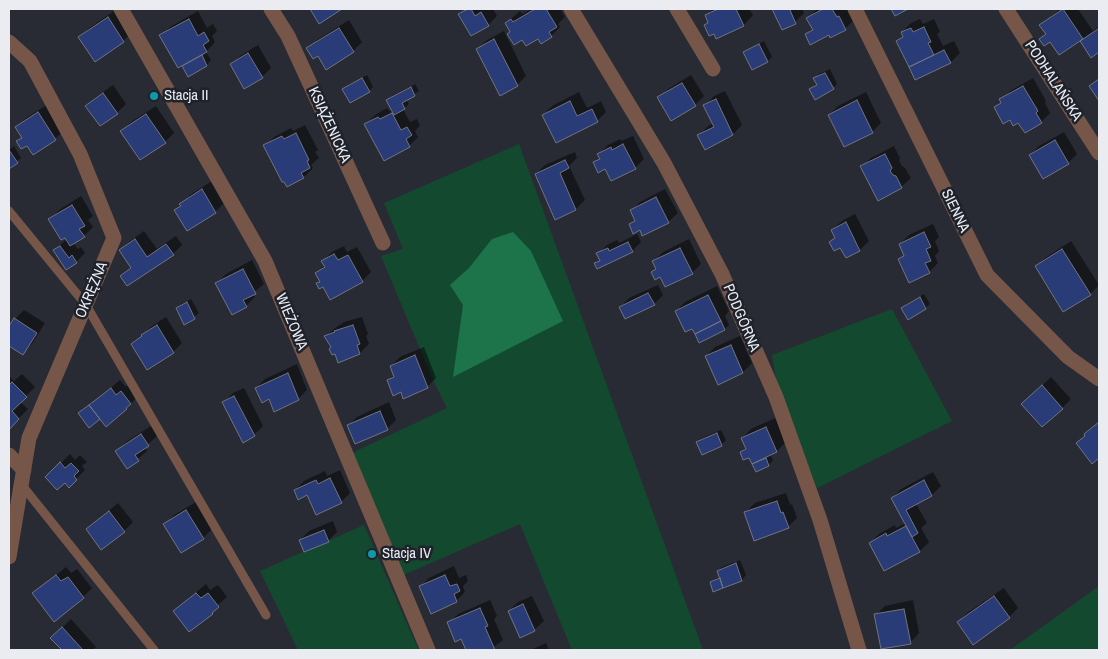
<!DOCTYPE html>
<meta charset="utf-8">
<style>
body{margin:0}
#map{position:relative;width:1108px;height:659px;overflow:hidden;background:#282b34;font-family:"Archivo Narrow",sans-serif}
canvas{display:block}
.frame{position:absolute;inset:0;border:10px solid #eaecf2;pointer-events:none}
</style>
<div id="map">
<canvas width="1108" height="659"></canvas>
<div class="frame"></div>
</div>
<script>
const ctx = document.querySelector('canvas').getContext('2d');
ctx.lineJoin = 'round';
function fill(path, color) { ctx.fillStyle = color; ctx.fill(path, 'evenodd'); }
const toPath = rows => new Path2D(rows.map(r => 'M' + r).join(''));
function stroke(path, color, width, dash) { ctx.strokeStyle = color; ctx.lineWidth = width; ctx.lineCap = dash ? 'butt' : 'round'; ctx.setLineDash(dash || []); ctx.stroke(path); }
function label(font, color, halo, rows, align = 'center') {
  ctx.font = font + ' "Archivo Narrow",sans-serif'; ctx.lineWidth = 5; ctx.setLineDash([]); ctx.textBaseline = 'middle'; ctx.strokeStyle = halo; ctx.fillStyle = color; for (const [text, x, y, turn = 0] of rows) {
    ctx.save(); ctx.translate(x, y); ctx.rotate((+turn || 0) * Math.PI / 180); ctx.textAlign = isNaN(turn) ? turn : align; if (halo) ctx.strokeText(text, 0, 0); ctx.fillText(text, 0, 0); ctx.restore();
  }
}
fill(toPath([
 [519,144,703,650,572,650,520,524,401,576,350,454,447,408,433,380,381,256,403,249,384,203],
 [892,309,952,421,817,488,777,386,772,355],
 [364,525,418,649,298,650,260,571],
 [1099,586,1099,650,1010,650]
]), '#134a2f');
fill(toPath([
 [513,232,531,251,563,321,453,377,463,305,450,285,469,268,492,239]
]), '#1d744a');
fill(toPath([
 [117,9,132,32,123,41,80,37,89,28],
 [466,9,493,9,497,16,488,25,460,15],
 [532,9,560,9,565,17,558,24,560,27,551,36,523,38,512,31,506,23,520,11,522,14],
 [713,9,749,9,753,15,744,25,717,37,714,32,706,25,709,22,706,16],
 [773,9,802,9,804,13,795,22,783,28],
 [817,9,849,9,854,20,845,29,829,34,807,35,813,28,808,18],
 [1060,9,1078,9,1093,31,1099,26,1099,51,1091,56,1080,39,1041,39,1046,33,1041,25],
 [198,11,207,28,213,24,217,31,212,36,215,42,206,52,211,60,207,65,188,75,184,66,188,62,161,36,170,27],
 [920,19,923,24,934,19,940,32,937,34,943,46,954,41,960,53,951,62,916,79,898,41,903,35,902,32,911,23],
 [349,20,362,42,353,51,318,54,308,49,317,40],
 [504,31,526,76,517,85,478,49,487,40],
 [764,41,772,57,768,61,752,68,745,53,749,49],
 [258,45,271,68,262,77,231,65,240,56],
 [830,69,837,84,833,88,810,89,818,83,815,79,819,74],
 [367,75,373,87,369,91,344,89,348,85],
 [691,75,704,96,695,105,659,98,668,89],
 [1033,78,1046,101,1045,103,1050,113,1041,122,1019,121,1011,118,995,108,1010,91],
 [415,84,419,91,406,99,409,104,403,109,410,122,417,119,420,125,415,131,418,137,409,146,366,124,375,115,387,108,389,111,392,110,388,100,392,96],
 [113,85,126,104,117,113,87,106,96,97],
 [725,91,742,125,733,134,705,148,699,135,708,126,714,123,705,106,714,96],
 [579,92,587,108,601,101,606,112,597,121,543,115,552,106],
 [866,92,881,123,872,132,829,115,838,106],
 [48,104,64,130,55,139,27,144,18,142,23,137,17,127,26,118],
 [156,106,174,133,165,142,122,131,131,122],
 [305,125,318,150,315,152,319,158,311,165,313,168,304,177,288,186,265,146,274,137,291,128,293,131],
 [1064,132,1077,154,1068,163,1030,155,1039,146],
 [633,136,644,159,635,168,605,168,594,163,600,157,599,154,608,145,620,139,621,141],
 [14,146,21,158,9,167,9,150],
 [894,146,900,158,899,161,902,166,905,168,911,178,901,187,862,167,871,158],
 [575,152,577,158,569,166,585,200,576,209,536,174,545,165],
 [212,181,224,203,215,212,187,229,176,210,190,195],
 [665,189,678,213,668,222,643,234,640,229,630,225,636,219,631,211,640,202],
 [81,196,93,216,88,220,93,227,84,236,73,243,78,249,81,247,85,253,76,262,54,250,67,239,50,219,59,210],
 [855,214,869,241,860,250,846,257,841,246,830,242,836,236,832,230,842,221],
 [933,224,939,237,935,241,939,251,935,256,938,263,929,272,900,259,905,254,900,244,909,235],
 [144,231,157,249,176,236,182,245,173,254,121,276,132,266,121,250,130,241],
 [637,234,641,242,632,251,596,264,600,259,598,254,607,245,617,240,619,243],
 [689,239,701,264,692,273,661,275,652,272,657,267,654,261,663,252],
 [1071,241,1099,285,1090,294,1036,267,1045,258],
 [344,246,347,252,357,247,371,272,362,281,323,286,318,284,321,281,316,273,325,265,323,261,332,252],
 [252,260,264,284,253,293,255,297,246,306,217,283,226,274],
 [658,285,663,295,654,304,620,307,629,298],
 [717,286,729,311,725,316,729,325,725,329,700,342,692,327,676,311,685,302],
 [924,294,930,304,925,308,903,308,907,304],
 [191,299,199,313,185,323,177,308,181,304],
 [24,310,45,323,32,344,23,353,9,344,9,328,15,319],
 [166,317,182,343,173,352,133,344,152,326],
 [362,317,368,334,366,336,369,344,360,353,339,361,326,336,335,328,344,322],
 [740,336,752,363,743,372,718,383,706,356,715,347],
 [424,347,436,378,427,387,401,391,388,380,395,374,391,366,400,357],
 [297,364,307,390,298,399,269,398,256,388,265,379],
 [22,374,35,387,20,402,28,409,9,428,9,376,14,381],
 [1051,377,1071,399,1062,408,1022,404],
 [120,380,126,387,131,383,140,394,127,408,106,425,94,402],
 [244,388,263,426,254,435,224,402,233,393],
 [389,402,396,420,387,429,348,426,357,417],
 [775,418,786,442,777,451,770,454,773,460,769,465,756,470,750,456,741,452,746,447,742,438,751,429],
 [151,426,157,436,145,447,147,451,128,467,117,451,126,442],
 [721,430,726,440,721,445,698,442,702,438],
 [70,454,75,460,80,455,87,462,82,466,85,470,69,486,65,482,47,477],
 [340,470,350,493,341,502,295,490,304,481,325,471,327,476],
 [933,472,941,486,932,495,916,504,927,523,921,528,929,542,920,551,870,543,879,534,895,525,896,528,906,523,892,498,901,489],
 [786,493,790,505,792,504,797,518,788,527,746,512,755,503],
 [196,502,212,529,203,538,165,524,174,515],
 [118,503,133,522,124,531,87,529],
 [333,521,337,532,328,541,300,540,309,531],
 [740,560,746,575,742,580,714,591,711,583,720,576,718,571,722,567],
 [454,566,459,578,466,575,468,581,463,586,465,592,456,601,420,587,429,578],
 [66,567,71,573,77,569,92,588,83,597,33,594],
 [206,584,210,590,218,585,227,597,189,630,174,611],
 [1004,588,1018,608,1009,617,958,622,967,613],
 [532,596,544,621,534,630,509,611,518,602],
 [490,600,497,616,494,619,503,640,490,650,467,650,462,637,449,623,458,614],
 [913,600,919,633,910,643,876,615,885,606],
 [71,619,96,647,93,650,63,650,52,638],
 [546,643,549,650,531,650]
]), '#0007');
const building = toPath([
 [310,9,342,9,319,24,310,9],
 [468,9,471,9,475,16,481,12,489,26,471,36,458,14,468,9],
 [535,9,546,9,557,27,549,32,552,37,541,44,538,39,526,46,522,40,514,45,507,34,510,32,505,23,511,19,513,22,535,9],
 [718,9,736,9,744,26,716,39,714,34,709,36,704,25,708,23,705,15,718,9],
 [772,9,793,9,790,10,796,24,782,30,772,9],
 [823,9,832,9,837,17,839,16,846,30,830,38,829,35,810,45,805,34,813,30,806,18,823,9],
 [891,9,908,9,895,16,891,9],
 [1063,9,1083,39,1059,55,1050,42,1044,46,1039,39,1046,34,1039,25,1063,9],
 [108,17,124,42,95,62,78,37,108,17],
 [189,19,198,36,204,32,209,41,203,45,207,52,178,68,159,35,189,19],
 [924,27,931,42,928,43,934,55,909,67,896,41,903,37,901,32,911,28,913,32,924,27],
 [339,28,354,52,326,70,318,56,313,59,306,48,339,28],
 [1098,29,1099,31,1099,52,1091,58,1080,41,1098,29],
 [494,39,518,86,500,96,476,49,494,39],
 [759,44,768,62,752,70,743,52,759,44],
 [944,50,951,63,915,80,909,67,944,50],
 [248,53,263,78,244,89,230,64,248,53],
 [202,55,207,66,188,77,182,66,202,55],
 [825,73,834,89,815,100,809,89,817,85,813,78,825,73],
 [362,78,370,92,350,103,342,89,362,78],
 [1099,79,1099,101,1089,86,1099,79],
 [682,83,696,106,671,121,657,97,682,83],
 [1023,86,1038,111,1036,113,1042,123,1025,133,1018,123,1013,126,1010,120,1003,124,994,107,1001,103,999,99,1023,86],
 [411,87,415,96,402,103,405,109,394,115,386,100,411,87],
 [103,93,118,114,100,126,85,106,103,93],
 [716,99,733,135,705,150,697,135,714,127,703,105,716,99],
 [857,100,873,133,844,147,828,115,857,100],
 [570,101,577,116,592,109,598,122,556,143,542,115,570,101],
 [38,112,56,140,33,155,27,146,21,149,16,141,22,138,15,127,38,112],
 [392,113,401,130,407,127,412,135,406,139,410,147,384,161,364,124,378,117,380,119,392,113],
 [146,114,166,143,140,160,120,131,146,114],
 [296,133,309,160,307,161,310,168,301,173,304,178,287,187,284,182,282,182,263,145,282,136,284,139,296,133],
 [1055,140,1069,164,1043,179,1029,155,1055,140],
 [623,144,636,169,611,181,605,169,598,173,593,162,600,159,597,154,611,147,612,150,623,144],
 [9,150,18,163,9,169,9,150],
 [885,154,892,168,890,171,893,175,896,176,902,188,878,201,860,166,885,154],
 [565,160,569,168,560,173,576,210,555,220,535,174,565,160],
 [202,189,216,213,187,231,174,210,181,206,179,204,202,189],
 [656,197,669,223,642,236,640,230,633,234,629,224,635,221,630,210,656,197],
 [72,205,85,226,79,229,85,237,70,246,65,238,61,240,48,219,72,205],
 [846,222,860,251,846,258,840,248,834,251,829,242,835,238,831,230,846,222],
 [924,232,931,247,926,249,931,261,925,263,930,273,909,283,898,259,904,256,899,244,924,232],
 [135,239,147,257,166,244,174,255,127,286,120,276,131,268,119,250,135,239],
 [628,242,633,252,597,269,594,263,600,261,596,253,608,248,609,251,628,242],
 [60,246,69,258,72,255,77,263,66,270,53,250,60,246],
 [680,248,693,274,665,287,660,277,655,280,651,272,656,269,652,261,680,248],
 [1062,249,1091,295,1063,312,1035,266,1062,249],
 [334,254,338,260,348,255,363,282,330,300,323,287,319,289,316,283,320,282,315,273,325,267,321,261,334,254],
 [243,269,256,294,243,300,247,307,232,315,215,283,243,269],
 [648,293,655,305,625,319,619,307,648,293],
 [708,295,721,321,695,334,692,329,685,332,675,311,708,295],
 [920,297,926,309,908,320,901,308,920,297],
 [187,302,195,319,184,325,176,308,187,302],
 [14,318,37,333,23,355,9,346,9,326,14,318],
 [721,321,725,330,699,343,695,334,721,321],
 [157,325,174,353,147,370,131,344,142,336,141,335,157,325],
 [353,325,360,344,357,345,360,354,338,363,335,354,332,355,329,349,331,347,324,336,335,332,334,331,353,325],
 [731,345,743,373,718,385,705,356,731,345],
 [415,355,428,388,403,399,401,392,393,396,387,380,394,377,390,366,415,355],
 [288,373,299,400,274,412,269,399,262,403,255,388,288,373],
 [12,382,27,397,12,411,19,419,9,430,9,385,12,382],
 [1042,385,1063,409,1042,427,1021,404,1042,385],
 [111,388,116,395,121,391,131,404,126,408,127,409,106,427,89,405,111,388],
 [234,396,255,436,243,443,222,402,234,396],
 [89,405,100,419,89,428,78,413,89,405],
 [380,411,388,430,355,444,347,425,380,411],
 [1099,422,1099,458,1092,464,1076,443,1085,436,1084,434,1099,422],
 [766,427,777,452,752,464,749,458,743,460,740,452,746,449,741,438,766,427],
 [717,433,722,446,702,455,696,442,717,433],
 [141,434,149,446,135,455,139,461,127,469,115,451,141,434],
 [766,458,769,466,756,472,752,464,766,458],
 [60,462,65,468,71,463,79,471,74,476,77,480,69,488,65,483,57,490,45,477,60,462],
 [330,478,342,503,316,515,307,495,298,500,294,490,316,480,318,484,330,478],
 [924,480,932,496,906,510,918,533,912,537,891,498,924,480],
 [777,501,781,513,783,512,789,528,754,541,744,512,777,501],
 [186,510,204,539,181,553,163,524,186,510],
 [109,511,125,532,101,550,86,529,109,511],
 [906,526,920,552,884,571,869,543,886,533,887,536,906,526],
 [324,530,329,542,304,552,299,540,324,530],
 [736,563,742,581,723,588,717,571,736,563],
 [56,575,61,581,68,577,84,598,54,622,32,593,56,575],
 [445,575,450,586,457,584,460,591,454,594,457,602,431,614,419,586,445,575],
 [720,578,723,588,713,592,710,582,720,578],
 [196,593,201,598,208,593,219,607,212,613,213,614,189,632,173,611,196,593],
 [994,596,1010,618,973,645,957,622,994,596],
 [523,604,535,631,520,638,508,611,523,604],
 [480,608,488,626,485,627,495,650,466,650,461,639,455,642,447,622,480,608],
 [904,609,911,644,881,649,874,614,904,609],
 [62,627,83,650,62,650,50,638,62,627]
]);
fill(building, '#2a3c78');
stroke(building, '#70747f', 1);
stroke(toPath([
 [9,211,86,305,266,615],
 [21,484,154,650]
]), '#765649', 9);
stroke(toPath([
 [121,9,265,261,428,650],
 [271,9,288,36,383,243],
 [571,9,664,163,722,274,776,397,820,520,859,650],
 [677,9,713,69],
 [855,9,987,275,1068,357,1099,379],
 [1006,9,1099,153],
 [9,42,30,61,80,154,114,238,29,438,9,557],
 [9,455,24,470]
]), '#765649', 15);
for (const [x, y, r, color] of [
 [154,96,5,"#0f9aa8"],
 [372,554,5,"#0f9aa8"]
]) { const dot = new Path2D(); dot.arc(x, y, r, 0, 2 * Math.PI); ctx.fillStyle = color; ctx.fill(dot); stroke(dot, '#1e222a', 2); }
label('15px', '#eaecf2', '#1e222a', [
 ["PODHALAŃSKA",1053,81,57],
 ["KSIĄŻENICKA",329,125,65],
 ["SIENNA",955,211,64],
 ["OKRĘŻNA",92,290,-67],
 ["PODGÓRNA",741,318,67],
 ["WIEŻOWA",291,322,67]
]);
label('15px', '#eaecf2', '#1e222a', [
 ["Stacja II",164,96],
 ["Stacja IV",382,554]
], 'left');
</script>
